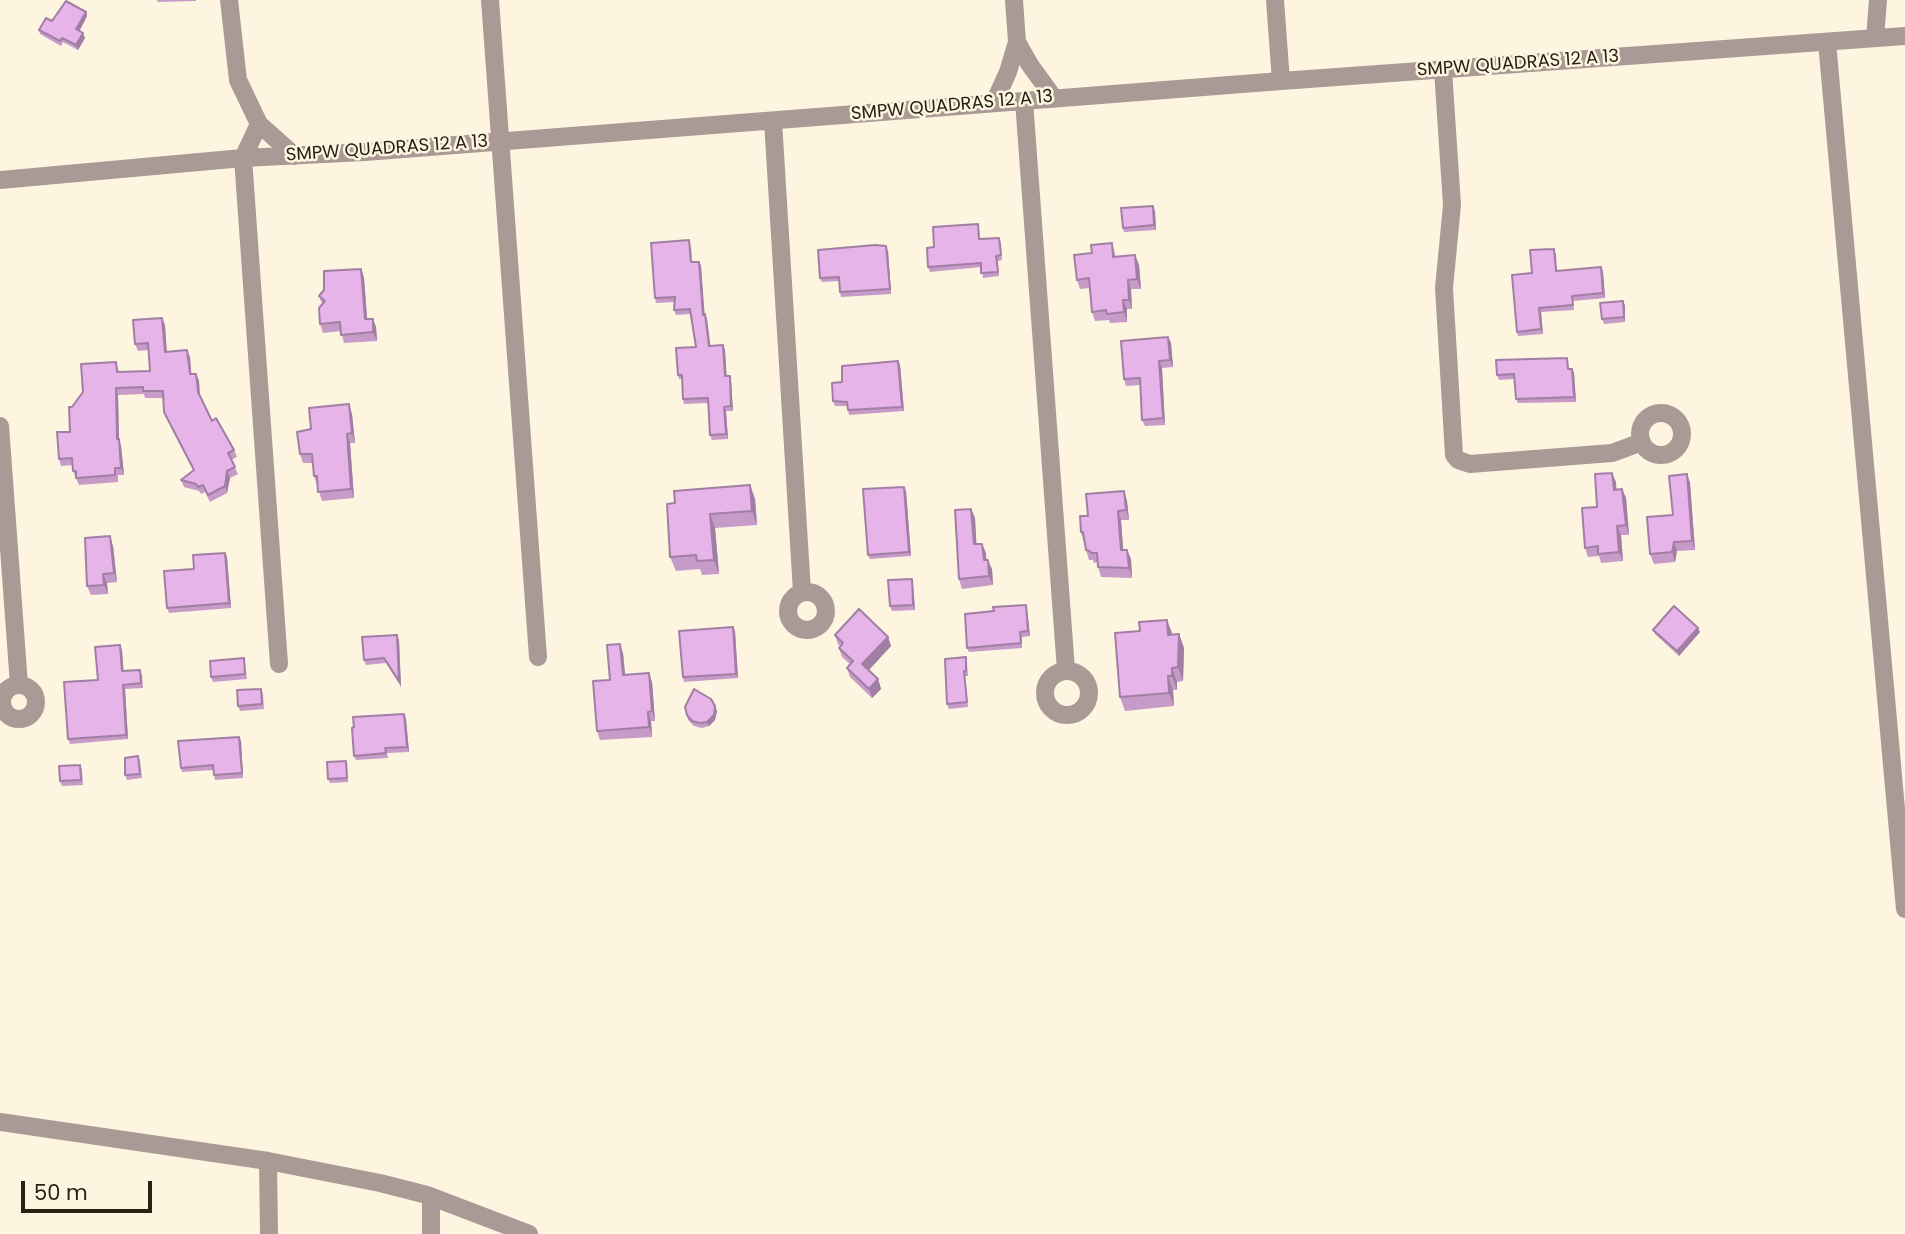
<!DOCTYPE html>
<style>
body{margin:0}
#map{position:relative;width:1905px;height:1234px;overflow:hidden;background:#fdf5e0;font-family:Poppins,sans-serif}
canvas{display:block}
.scale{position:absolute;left:21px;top:1181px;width:131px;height:32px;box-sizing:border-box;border:4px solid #272215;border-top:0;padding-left:9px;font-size:21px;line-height:24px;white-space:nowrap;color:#272215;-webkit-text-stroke:5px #fdf5e0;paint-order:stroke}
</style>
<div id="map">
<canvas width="1905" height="1234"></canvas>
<div class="scale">50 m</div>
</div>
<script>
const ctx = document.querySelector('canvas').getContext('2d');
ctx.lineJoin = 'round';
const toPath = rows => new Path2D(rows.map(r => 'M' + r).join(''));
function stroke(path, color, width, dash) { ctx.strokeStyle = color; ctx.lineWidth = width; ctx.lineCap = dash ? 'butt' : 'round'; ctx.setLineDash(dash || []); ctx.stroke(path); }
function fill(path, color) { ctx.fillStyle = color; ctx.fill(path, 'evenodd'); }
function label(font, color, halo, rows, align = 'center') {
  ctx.font = font + ' Poppins,sans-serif'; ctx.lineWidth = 5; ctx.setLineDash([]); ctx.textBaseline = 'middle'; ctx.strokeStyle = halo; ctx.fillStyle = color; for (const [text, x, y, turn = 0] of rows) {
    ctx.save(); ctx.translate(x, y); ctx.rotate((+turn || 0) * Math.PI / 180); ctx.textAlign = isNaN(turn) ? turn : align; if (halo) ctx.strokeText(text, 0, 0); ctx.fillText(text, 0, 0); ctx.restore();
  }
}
stroke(toPath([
 [229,0,238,80,259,124,295,156],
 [490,0,538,657],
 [1275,0,1281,81],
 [1875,38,1878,0],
 [1017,42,1030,65,1054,98],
 [1827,42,1905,909],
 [1443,70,1452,205,1444,288,1454,455,1458,460,1470,464,1612,453,1642,442],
 [1024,101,1066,670],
 [994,103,1008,72,1017,42,1014,0],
 [773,121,802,592],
 [259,124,243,158,279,664],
 [0,180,243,158,365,152,1281,81,1905,36],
 '1640 434a21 21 0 1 1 42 0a21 21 0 1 1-42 0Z',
 [0,426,19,685],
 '788 611a19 19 0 1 1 38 0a19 19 0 1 1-38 0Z',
 '1045 693a22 22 0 1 1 44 0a22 22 0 1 1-44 0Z',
 '2 702a17 17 0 1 1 34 0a17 17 0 1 1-34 0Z',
 [0,1122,268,1161,380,1183,427,1195,529,1234],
 [268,1161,269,1234],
 [431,1234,431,1197]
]), '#aa9994', 18);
fill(toPath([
 [157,0,196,0,196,1,158,2],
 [86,12,87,16,79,31,85,38,78,50,63,42,61,46,40,34,39,30,52,21],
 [1155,211,1156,230,1124,232,1123,228],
 [978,224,979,229,980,239,999,238,1001,243,1002,260,998,261,999,276,983,278,981,267,930,272,928,267,934,247],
 [1112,243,1116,257,1135,255,1139,265,1141,289,1131,289,1132,309,1127,309,1127,322,1110,323,1109,320,1095,321,1092,312,1090,288,1080,289,1077,280,1092,253],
 [691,245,692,262,699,262,701,266,704,314,707,319,710,346,723,345,725,350,726,376,731,381,733,411,726,411,728,439,712,440,710,435,708,403,684,404,683,399,682,379,679,379,678,375,696,347,690,314,676,315,674,310,674,302,656,303,655,298],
 [888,251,891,294,841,297,840,292,839,281,822,282,820,278],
 [1556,253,1557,271,1601,267,1603,272,1605,298,1573,301,1574,310,1541,312,1543,334,1518,336,1517,332,1532,273],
 [361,269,364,278,367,319,373,319,376,327,377,341,344,343,341,331,323,333,320,324,322,304,319,296],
 [1623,301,1625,306,1625,322,1604,324,1602,319],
 [165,325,167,352,190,357,191,374,196,374,199,381,200,397,212,421,234,450,237,457,231,460,238,474,230,478,227,493,210,502,205,492,201,494,199,491,184,487,181,480,193,470,167,419,164,412,163,398,145,398,144,394,118,395,119,440,121,446,124,475,118,475,118,482,79,485,73,471,73,465,61,466,59,459,70,432,72,407,116,362,119,372,150,371,148,350,138,351,135,344],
 [1168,337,1171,343,1173,367,1162,368,1165,425,1145,426,1142,420,1140,385,1126,386,1124,379],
 [1567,358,1569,369,1572,369,1574,373,1576,402,1518,403,1516,399,1514,379,1499,380,1497,375],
 [900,365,904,411,849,415,847,406,835,406,833,401,842,382],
 [352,414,355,443,350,443,354,498,322,501,314,476,313,463,303,463,300,454,311,429],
 [1687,474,1690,483,1695,550,1677,551,1675,562,1654,564,1650,554,1673,515],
 [1616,482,1616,490,1622,489,1626,498,1629,535,1621,535,1623,561,1601,563,1599,556,1588,557,1585,548],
 [750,485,755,499,757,525,715,528,719,574,702,575,700,569,676,571,670,557,675,503],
 [906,491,911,556,870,559,868,555],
 [1124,491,1127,501,1129,520,1121,520,1123,550,1127,550,1131,559,1132,578,1101,577,1098,567,1097,562,1094,563,1093,560,1089,560,1081,532,1088,516],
 [971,509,975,518,976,544,982,544,986,553,986,560,992,569,993,585,962,589,959,579],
 [113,546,117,582,107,583,108,594,91,595,87,586],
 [225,553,227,557,231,608,169,613,167,608,194,569],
 [913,584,915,610,892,611,890,606],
 [1026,605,1027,609,1030,636,1022,637,1022,648,969,652,967,648],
 [733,627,735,631,738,678,684,682,683,677],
 [1653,630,1700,632,1679,656,1655,634],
 [1172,634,1179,634,1184,648,1183,681,1177,682,1177,690,1173,690,1174,706,1125,711,1120,697],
 [835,635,888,637,891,646,869,670,878,679,881,689,872,698,850,677,847,668,850,664,842,657,839,648,840,646,838,644],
 [399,640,401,687,386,663,366,665,364,660],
 [122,650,123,671,142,674,143,688,125,689,128,739,70,744,68,739,98,680],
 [623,653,625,675,652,682,655,721,651,721,652,737,600,740,597,731,610,680],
 [967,662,968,676,965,676,968,707,949,709,947,704],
 [245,663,247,679,213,682,211,677],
 [261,689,263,694,264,709,240,711,238,706],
 [715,706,717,711,715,720,709,726,702,728,694,726,688,720,687,715],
 [404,714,406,719,409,752,387,753,388,758,356,760,354,756],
 [239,737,241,741,243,778,215,780,213,770,182,772,181,768],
 [138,756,140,761,142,778,127,780,125,775],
 [80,765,82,770,83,785,62,786,60,781],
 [347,766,348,782,330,783,328,779]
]), '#c69bc8');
fill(toPath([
 [86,12,87,16,78,34,76,29],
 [83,33,85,38,78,50,76,45],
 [1153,206,1155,211,1156,230,1154,225],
 [886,246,888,251,891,294,890,289],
 [1135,255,1139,265,1141,289,1137,279],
 [699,262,701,266,705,319,703,315],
 [1601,267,1603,272,1605,298,1603,293],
 [361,269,364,278,368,328,365,319],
 [1128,280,1131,289,1132,309,1129,300],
 [1123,300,1127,309,1127,322,1124,312],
 [1623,301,1625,306,1625,322,1624,317],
 [1539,308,1541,312,1543,334,1541,329],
 [705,314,707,319,711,351,709,346],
 [162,318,165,325,167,359,165,352],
 [373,319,376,327,377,341,373,332],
 [1168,337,1171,343,1173,367,1170,360],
 [723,345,725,350,727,381,725,376],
 [187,350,190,357,192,381,190,374],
 [898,361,900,365,904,411,902,407],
 [1159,361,1162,368,1165,425,1163,418],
 [1572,369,1574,373,1576,402,1574,397],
 [196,374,199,381,200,399,198,392],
 [730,376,731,381,733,411,731,406],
 [116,388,118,395,119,440,121,446,124,475,121,468,117,439],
 [349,404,352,414,355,443,352,433],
 [724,407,726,411,728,439,726,434],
 [347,434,350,443,354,498,351,489],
 [227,471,230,478,227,493,225,486],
 [1612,473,1616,482,1617,499,1614,490],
 [1687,474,1690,483,1695,550,1692,541],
 [750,485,755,499,757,525,752,511],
 [904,487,906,491,911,556,909,552],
 [1622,489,1626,498,1629,535,1626,525],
 [1124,491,1127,501,1129,520,1126,510],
 [971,509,975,518,977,553,974,544],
 [1118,511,1121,520,1124,560,1121,550],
 [710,514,715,528,719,574,714,560],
 [1617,526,1621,535,1623,561,1619,552],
 [110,536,113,546,117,582,114,573],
 [1674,542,1677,551,1675,562,1672,552],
 [982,544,986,553,987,570,984,560],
 [1127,550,1131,559,1132,578,1129,568],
 [225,553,227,557,231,608,229,603],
 [988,560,992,569,993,585,989,576],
 [103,574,107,583,108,594,104,585],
 [912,579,913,584,915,610,913,605],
 [1026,605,1027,609,1030,636,1028,631],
 [1167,620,1172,633,1173,649,1168,635],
 [733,627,735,631,738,678,736,674],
 [1698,628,1700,632,1679,656,1677,651],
 [1179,634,1184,648,1183,681,1178,667],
 [397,635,399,640,401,687,399,681],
 [888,637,891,646,866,673,862,664],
 [620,644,623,653,626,684,623,675],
 [120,645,122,650,124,676,122,671],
 [1172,668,1177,682,1177,690,1172,676],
 [649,673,652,682,655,721,652,711],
 [1168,676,1173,690,1174,706,1169,693],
 [878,679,881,689,872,698,869,689],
 [123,685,125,689,128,739,126,735],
 [715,706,717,711,715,720,709,726,707,722],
 [648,712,651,721,652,737,649,727],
 [404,714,406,719,409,752,407,747],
 [239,737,241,741,243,778,242,773]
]), '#a17ea3');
const building = toPath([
 [66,1,86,12,76,29,83,33,76,45,62,38,60,41,39,30,46,18,52,21,66,1],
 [1153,206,1154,225,1123,228,1121,208,1153,206],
 [978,224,979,239,999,238,1001,255,996,256,998,272,981,273,981,263,928,267,927,248,934,247,933,227,978,224],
 [689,240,691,262,699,262,703,315,705,314,709,346,723,345,725,376,730,376,731,406,724,407,726,434,710,435,708,398,683,399,682,375,678,375,676,348,696,347,690,309,674,310,675,297,655,298,651,243,689,240],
 [1112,243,1113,257,1135,255,1137,279,1128,280,1129,300,1123,300,1124,312,1107,314,1106,310,1092,312,1089,278,1077,280,1074,255,1092,253,1091,245,1112,243],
 [875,245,886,246,890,289,840,292,839,277,820,278,818,250,875,245],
 [1554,249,1556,271,1601,267,1603,293,1572,296,1573,305,1539,308,1541,329,1517,332,1512,275,1532,273,1530,250,1554,249],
 [361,269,365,319,373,319,373,332,341,335,340,322,320,324,319,308,325,301,319,296,324,290,324,271,361,269],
 [1623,301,1624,317,1602,319,1600,303,1623,301],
 [162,318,165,352,187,350,190,374,196,374,198,392,212,421,216,418,234,450,228,453,235,467,227,471,225,486,208,495,203,485,198,487,196,484,181,480,194,470,164,412,163,391,143,391,143,387,116,388,117,439,119,439,121,468,115,468,115,475,76,478,76,471,73,471,72,458,59,459,57,432,70,432,69,407,72,407,83,392,81,364,116,362,117,372,150,371,148,343,135,344,133,320,162,318],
 [1168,337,1170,360,1159,361,1163,418,1142,420,1140,378,1124,379,1121,341,1168,337],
 [1567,358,1568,369,1572,369,1574,397,1516,399,1514,374,1497,375,1496,360,1567,358],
 [898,361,902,407,848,410,847,402,833,401,832,383,842,382,842,366,898,361],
 [349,404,352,433,347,434,351,489,318,492,317,476,314,476,312,454,300,454,297,432,311,429,309,408,349,404],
 [1612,473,1614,490,1622,489,1626,525,1617,526,1619,552,1598,554,1598,546,1585,548,1582,508,1597,507,1595,474,1612,473],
 [1687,474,1692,541,1674,542,1672,552,1650,554,1647,517,1673,515,1669,476,1687,474],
 [750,485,752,511,710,514,714,560,697,561,696,555,670,557,667,504,675,503,674,491,750,485],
 [904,487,909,552,868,555,863,489,904,487],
 [1124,491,1126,510,1118,511,1121,550,1127,550,1129,568,1098,567,1097,553,1091,553,1090,551,1086,550,1083,532,1081,532,1080,516,1088,516,1086,494,1124,491],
 [971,509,974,544,982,544,984,560,988,560,989,576,959,579,955,510,971,509],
 [110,536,114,573,103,574,104,585,87,586,85,538,110,536],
 [225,553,229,603,167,608,164,571,194,569,193,555,225,553],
 [912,579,913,605,890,606,888,580,912,579],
 [1026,605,1028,631,1020,632,1021,643,967,648,965,614,994,611,993,607,1026,605],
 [1674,606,1698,628,1677,651,1653,630,1674,606],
 [859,609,888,637,862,664,878,679,869,689,847,668,853,661,839,648,843,643,835,635,859,609],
 [1167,620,1168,635,1179,634,1178,667,1172,668,1172,676,1168,676,1169,693,1120,697,1115,633,1140,631,1139,622,1167,620],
 [733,627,736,674,683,677,679,631,733,627],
 [397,635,399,681,384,658,364,660,362,637,397,635],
 [620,644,623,675,649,673,652,711,648,712,649,727,597,731,593,681,610,680,607,645,620,644],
 [120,645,122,671,140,670,141,683,123,685,126,735,68,739,64,682,98,680,95,647,120,645],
 [966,657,966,671,964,671,967,702,947,704,945,659,966,657],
 [244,658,245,674,211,677,210,661,244,658],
 [261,689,262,704,238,706,237,690,261,689],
 [694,689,711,699,715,706,714,715,707,722,700,723,692,721,687,715,685,707,694,689],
 [404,714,407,747,385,748,386,753,354,756,352,728,354,727,353,717,404,714],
 [239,737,242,773,214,775,213,765,181,768,178,741,239,737],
 [138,756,140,774,125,775,125,758,138,756],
 [346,761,347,778,328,779,327,762,346,761],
 [80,765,81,780,60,781,59,766,80,765]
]);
fill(building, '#e6b4e9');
stroke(building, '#a17ea3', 2);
label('18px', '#272215', '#fdf5e0', [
 ["SMPW QUADRAS 12 A 13",1518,64,-4],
 ["SMPW QUADRAS 12 A 13",952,106,-5],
 ["SMPW QUADRAS 12 A 13",387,149,-4]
]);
</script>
